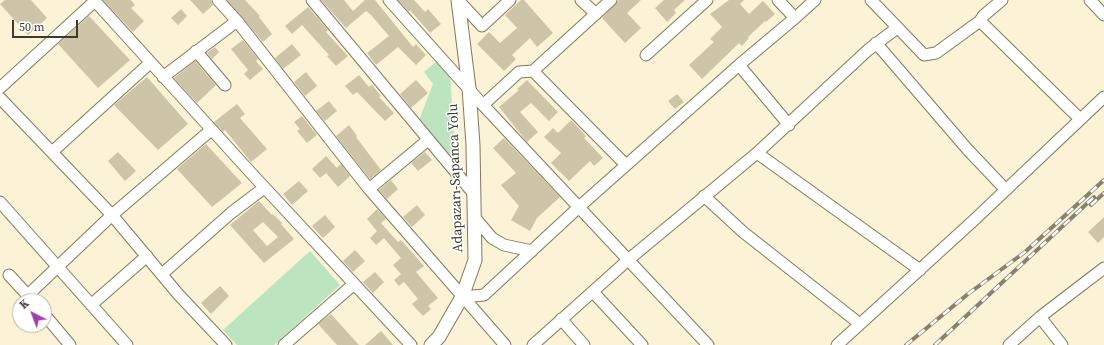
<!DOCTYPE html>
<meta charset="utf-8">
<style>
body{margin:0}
#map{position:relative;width:1104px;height:345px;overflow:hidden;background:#fcf2d5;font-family:"Source Serif 4",serif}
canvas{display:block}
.north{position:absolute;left:12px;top:293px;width:40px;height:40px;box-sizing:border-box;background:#fff;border:1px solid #b1b0ab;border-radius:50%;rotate:318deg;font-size:11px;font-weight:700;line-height:16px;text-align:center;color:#3d392d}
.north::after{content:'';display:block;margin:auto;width:14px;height:18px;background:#9c41ab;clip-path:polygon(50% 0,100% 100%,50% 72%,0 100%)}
.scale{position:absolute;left:12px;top:20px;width:66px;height:18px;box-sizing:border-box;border:2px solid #3d392d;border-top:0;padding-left:5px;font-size:12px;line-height:14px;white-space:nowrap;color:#3d392d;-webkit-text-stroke:3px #fff;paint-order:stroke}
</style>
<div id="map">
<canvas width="1104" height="345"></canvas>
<div class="north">K</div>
<div class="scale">50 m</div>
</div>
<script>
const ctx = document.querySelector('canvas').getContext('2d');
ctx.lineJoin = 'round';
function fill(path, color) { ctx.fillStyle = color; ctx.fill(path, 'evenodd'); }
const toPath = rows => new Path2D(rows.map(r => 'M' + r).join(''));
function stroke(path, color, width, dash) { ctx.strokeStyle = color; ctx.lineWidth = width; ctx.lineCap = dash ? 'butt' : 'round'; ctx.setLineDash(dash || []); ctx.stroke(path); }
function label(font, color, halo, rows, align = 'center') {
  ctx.font = font + ' "Source Serif 4",serif'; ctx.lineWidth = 3; ctx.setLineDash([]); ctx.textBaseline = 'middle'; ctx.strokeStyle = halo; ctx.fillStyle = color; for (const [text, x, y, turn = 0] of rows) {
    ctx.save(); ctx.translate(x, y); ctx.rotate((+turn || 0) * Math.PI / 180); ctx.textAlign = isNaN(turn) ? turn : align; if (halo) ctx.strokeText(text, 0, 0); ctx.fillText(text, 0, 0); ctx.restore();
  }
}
fill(toPath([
 [438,60,450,72,455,156,450,156,419,120,433,84,424,72],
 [310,251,340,285,274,345,237,345,223,330]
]), '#bce4be');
fill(toPath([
 [5,0,31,0,47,18,28,35,0,4],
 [103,0,131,0,135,5,131,8,144,21,133,32],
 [190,0,211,0,213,5,203,14],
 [227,0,245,0,260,16,259,17,272,34,263,42],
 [321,0,344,0,353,11,365,0,375,0,413,47,416,44,426,55,416,65,398,47,376,65,367,53,389,36,371,15,366,11,346,28],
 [398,0,414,0,425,12,428,9,441,24,430,33,410,10,409,12],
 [521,0,524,0,553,33,537,47,530,38,512,55,516,59,504,71,477,44,489,32,500,43,517,28,505,15],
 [619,0,641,0,627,13,641,28,625,43,602,18],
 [664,0,685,0,674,10,676,13,667,22,655,8],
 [729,0,744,0,740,4,749,14,763,1,775,14,766,22,765,21,748,37,749,38,742,46,739,43,702,79,689,65,714,42,710,39,722,27,710,14],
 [308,7,328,30,326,32,348,56,336,66,327,56,329,55,302,25,292,34,285,26],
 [181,9,187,16,178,25,171,18],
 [89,16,130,60,98,88,58,44],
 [243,40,258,59,256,61,263,69,250,80,244,74,248,70,231,49],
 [292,44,301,55,283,69,275,58],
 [215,47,219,52,212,59,207,53],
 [195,61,216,85,197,103,174,78],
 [306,72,317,86,305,96,294,82],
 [359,75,369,87,372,85,381,96,379,97,394,113,385,121,357,92,353,95,345,86],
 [147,77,188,124,158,150,114,105],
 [416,80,428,93,411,108,400,94],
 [527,80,558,112,549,121,531,103,520,112,538,132,527,142,499,107,519,90,517,89],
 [677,94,684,102,675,109,668,101],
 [329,101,337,111,325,121,316,111],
 [237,104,245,114,240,118,267,149,251,162,225,130,223,132,214,122],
 [302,116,317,135,307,143,297,131,300,129,294,122],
 [571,120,586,136,584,138,603,158,594,166,590,161,569,181,551,163,561,153,544,137,553,128,558,133],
 [349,125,357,136,356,137,381,170,370,179,336,136],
 [504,138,560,197,537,218,530,231,511,220,519,206,501,185,516,173,493,148],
 [206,144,242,183,212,207,177,169],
 [118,152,136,171,125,181,108,161],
 [425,152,432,160,418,171,411,163],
 [326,156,337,168,341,164,350,176,338,187,326,173,320,178,312,169],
 [391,180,398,189,387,199,379,190],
 [299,181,308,191,292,205,283,194],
 [259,201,272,215,273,214,282,223,281,224,294,239,264,263,230,225],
 [263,222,278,237,267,246,253,230],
 [417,205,425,215,412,227,403,217],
 [377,209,386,219,381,223,398,242,401,240,424,266,416,272,438,298,428,306,431,309,423,316,412,304,418,299,404,282,399,286,394,280,401,274,393,265,401,258,384,238,376,245,370,238,377,231,367,219],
 [325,215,335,227,323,238,312,226],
 [1104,217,1104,237,1098,243,1088,232],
 [355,250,365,261,353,272,343,261],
 [375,272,384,282,373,293,363,282],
 [220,286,229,296,211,314,201,303],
 [331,314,359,345,337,345,318,324],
 [381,331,393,345,365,345]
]), '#cec4a8');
const minor = toPath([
 [94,0,252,174,411,345],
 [218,0,237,21,369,189,505,345],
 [312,0,474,194],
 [389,0,483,105,708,345],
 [458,0,482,26,510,0],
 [581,0,596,14],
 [871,0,924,55,936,53,980,21,983,16,1002,0],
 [1090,0,1104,15],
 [795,18,815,0],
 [980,21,1080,119],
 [876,43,968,150,1006,190],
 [196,51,225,85],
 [646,55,707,0],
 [739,65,789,125],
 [533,71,611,0],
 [163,77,237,21],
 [0,88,95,1],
 [0,98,112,215,178,294,226,345],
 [483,105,519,72,533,71,626,165],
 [52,152,150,63],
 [757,153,920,270],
 [369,189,428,140],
 [704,196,743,232,860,324],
 [0,202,127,345],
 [475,218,492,238,504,245,532,251],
 [162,274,231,213,264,188],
 [9,275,33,301],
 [593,292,642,345],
 [28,295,112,215,211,130],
 [462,297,484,295,579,207,739,65,795,18,778,0],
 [91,305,147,256],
 [44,314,70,345],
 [1040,317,1062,345],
 [561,319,584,345],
 [284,345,354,284],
 [533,345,628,260,757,153,868,50,897,28],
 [837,345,973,221,1104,97],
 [1009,345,1040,317,1104,268]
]);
const major = toPath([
 [431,345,439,337,462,297,475,260,473,145,469,88,458,0]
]);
stroke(minor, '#82795f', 13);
stroke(major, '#82795f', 15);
stroke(minor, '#fff', 11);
stroke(major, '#fff', 13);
const rail = toPath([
 [1091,205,1104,193],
 [906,345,968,294,1025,252,1104,180],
 [935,345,1094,197]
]);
stroke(rail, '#87816e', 4);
stroke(rail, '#fff', 2.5, [8]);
label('14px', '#3d392d', '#fff', [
 ["Adapazarı-Sapanca Yolu",456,178,-92]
]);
</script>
